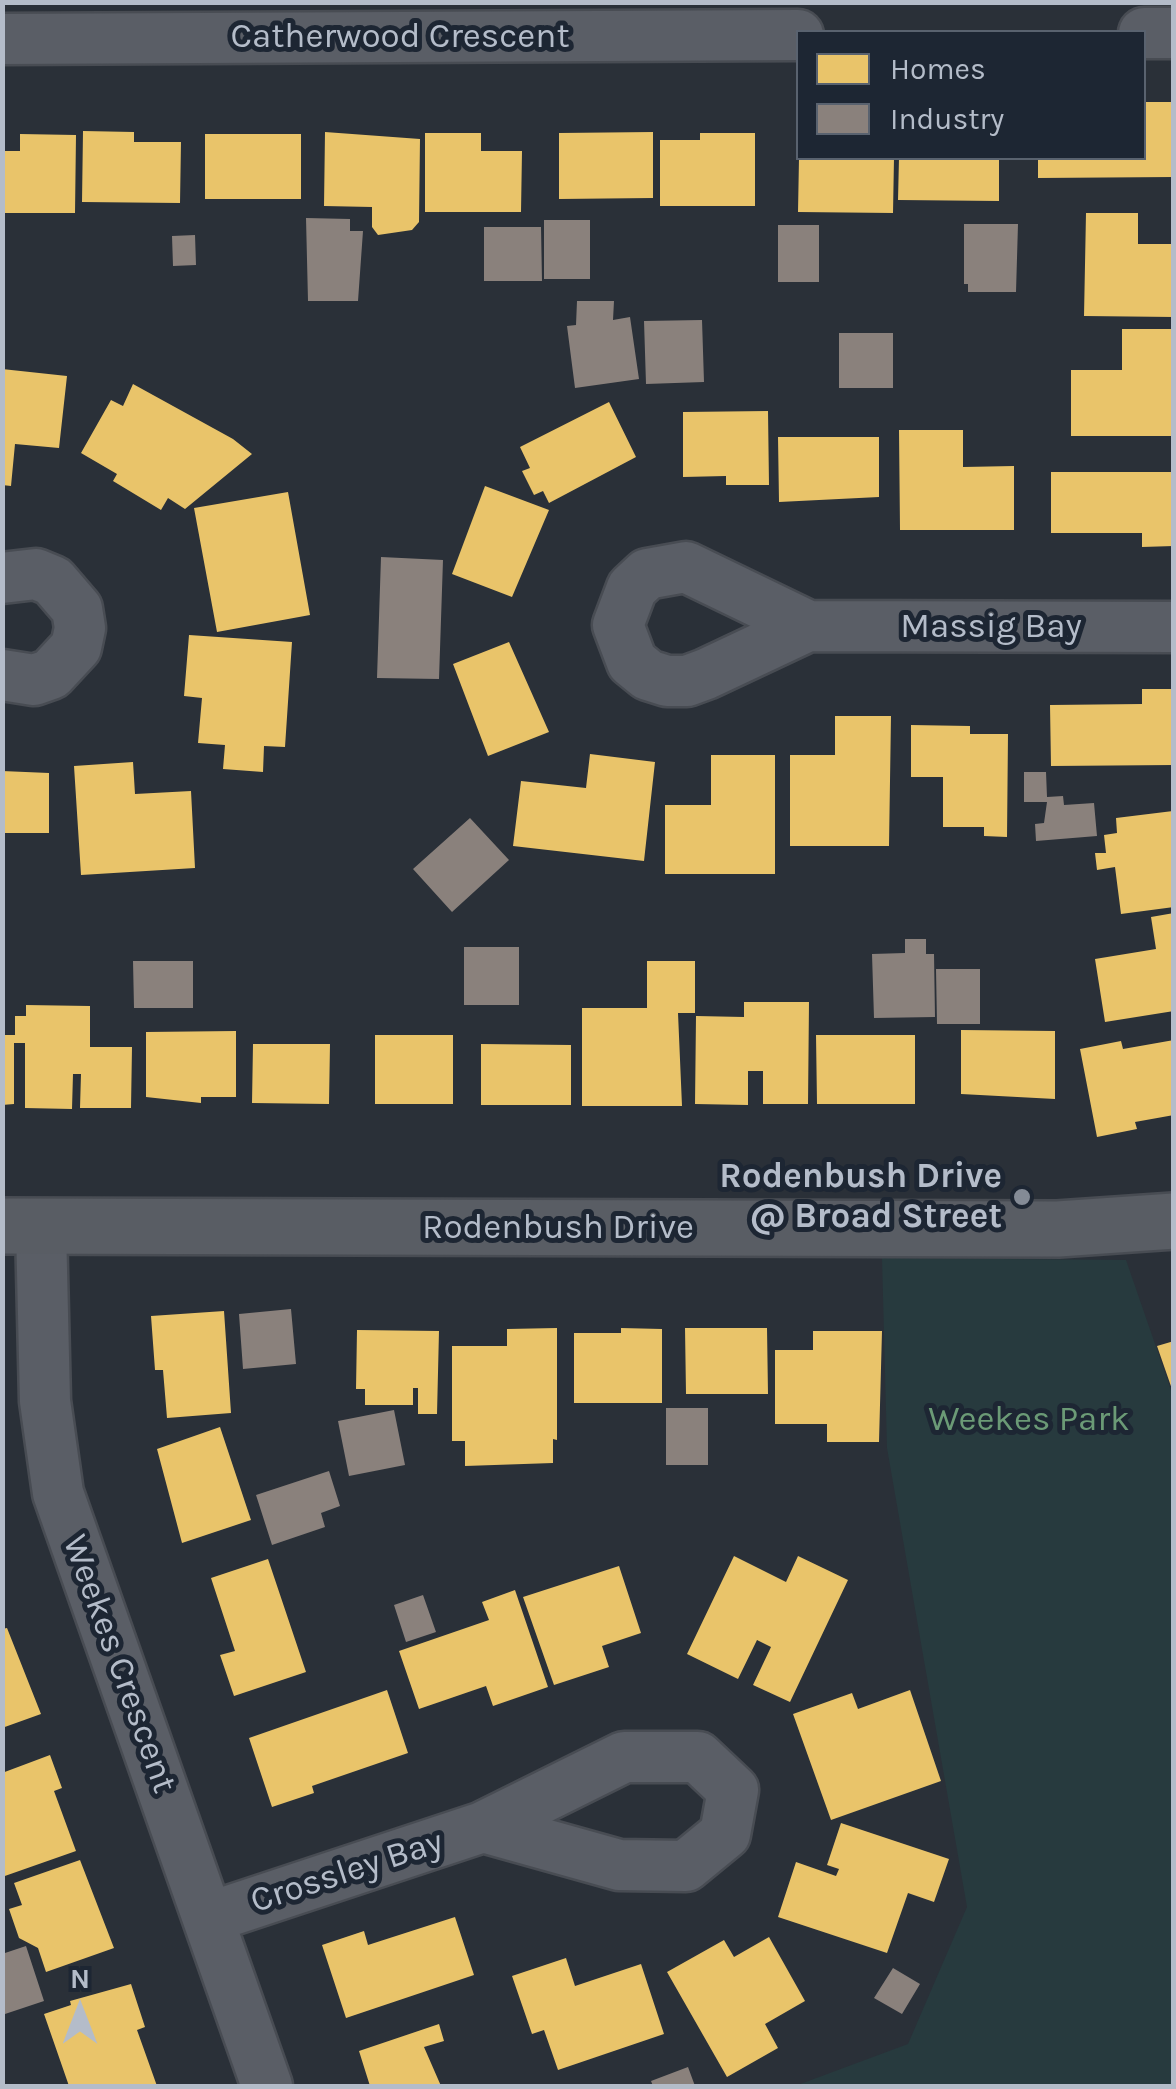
<!DOCTYPE html>
<style>
body{margin:0}
#map{position:relative;width:1176px;height:2089px;overflow:hidden;background:#2a3038;font-family:Karla,sans-serif}
canvas{display:block}
.frame{position:absolute;inset:0;border:5px solid #b4bcc9;pointer-events:none}
.legend{position:absolute;left:796px;top:30px;width:350px;height:130px;box-sizing:border-box;background:#1d2633;border:2px solid #59626f;margin:0;padding:12px 18px;list-style:none;font-size:30px;color:#b4bcc9}
.legend li{display:flex;align-items:center;gap:20px;height:50px}
.legend b{width:50px;border:2px solid #59626f}
.north{position:absolute;left:30px;top:1959px;width:100px;height:100px;-webkit-text-stroke:8px #1d2633;paint-order:stroke;rotate:0deg;font-size:28px;font-weight:700;line-height:40px;text-align:center;color:#b4bcc9}
.north::after{content:'';display:block;margin:auto;width:35px;height:45px;background:#b4bcc9;clip-path:polygon(50% 0,100% 100%,50% 72%,0 100%)}
</style>
<div id="map">
<canvas width="1176" height="2089"></canvas>
<div class="frame"></div>
<ul class="legend">
<li><b style="height:28px;background:#e9c46a"></b>Homes</li>
<li><b style="height:28px;background:#8a817c"></b>Industry</li>
</ul>
<div class="north">N</div>
</div>
<script>
const ctx = document.querySelector('canvas').getContext('2d');
ctx.lineJoin = 'round';
function fill(path, color) { ctx.fillStyle = color; ctx.fill(path, 'evenodd'); }
const toPath = rows => new Path2D(rows.map(r => 'M' + r).join(''));
function stroke(path, color, width, dash) { ctx.strokeStyle = color; ctx.lineWidth = width; ctx.lineCap = dash ? 'butt' : 'round'; ctx.setLineDash(dash || []); ctx.stroke(path); }
function label(font, color, halo, rows, align = 'center') {
  ctx.font = font + ' Karla,sans-serif'; ctx.lineWidth = 10; ctx.setLineDash([]); ctx.textBaseline = 'middle'; ctx.strokeStyle = halo; ctx.fillStyle = color; for (const [text, x, y, turn = 0] of rows) {
    ctx.save(); ctx.translate(x, y); ctx.rotate((+turn || 0) * Math.PI / 180); ctx.textAlign = isNaN(turn) ? turn : align; if (halo) ctx.strokeText(text, 0, 0); ctx.fillText(text, 0, 0); ctx.restore();
  }
}
fill(toPath([
 [882,1258,1126,1260,1173,1396,1173,2086,795,2086,908,2044,967,1907,887,1448]
]), '#273a3e');
fill(toPath([
 [1144,102,1174,102,1174,177,1038,178,1038,158,1144,158],
 [83,131,134,132,134,142,181,142,180,203,82,202],
 [325,132,420,139,419,222,412,230,378,235,372,227,372,207,324,206],
 [653,132,653,198,559,199,559,133],
 [425,133,481,133,481,151,522,151,521,212,425,212],
 [700,133,755,133,755,206,660,206,660,140,700,140],
 [20,134,76,135,75,213,2,213,2,151,20,151],
 [205,134,301,134,301,199,205,199],
 [799,158,894,158,893,213,798,212],
 [899,158,999,158,999,201,898,200],
 [1086,213,1138,213,1138,244,1174,244,1174,317,1084,316],
 [1122,329,1174,329,1174,436,1071,436,1071,370,1122,370],
 [2,369,67,376,59,448,15,444,11,486,2,485],
 [133,384,233,439,252,454,185,509,168,498,161,510,113,481,117,474,81,453,111,400,123,406],
 [609,402,636,457,549,503,543,491,534,495,522,471,530,468,520,447],
 [768,411,769,485,726,485,726,476,683,477,683,412],
 [899,430,963,430,963,467,1014,466,1014,530,900,530],
 [778,437,879,437,879,497,779,502],
 [1051,472,1174,472,1174,546,1142,547,1142,533,1051,533],
 [485,486,549,510,512,597,452,574],
 [288,492,310,615,217,632,194,508],
 [189,635,292,642,285,747,264,746,263,772,223,769,225,745,198,743,202,698,184,696],
 [509,642,549,732,488,756,453,664],
 [1142,689,1174,689,1174,765,1051,766,1050,705,1142,704],
 [835,716,891,716,889,846,790,846,790,755,835,755],
 [911,725,970,726,970,734,1008,734,1007,837,984,836,984,827,943,827,943,777,911,777],
 [590,754,655,762,644,861,513,846,521,781,586,788],
 [711,755,775,755,775,874,665,874,665,805,711,805],
 [133,762,135,794,191,791,195,868,81,875,74,766],
 [2,771,49,773,49,833,2,833],
 [1173,811,1174,907,1121,914,1115,867,1097,870,1095,853,1106,853,1104,835,1117,833,1116,818],
 [1174,913,1174,1011,1105,1022,1095,959,1156,949,1151,917],
 [647,961,695,961,695,1013,678,1013,682,1106,582,1106,582,1008,647,1008],
 [744,1002,809,1002,808,1104,763,1104,763,1071,748,1071,748,1105,695,1104,696,1016,744,1017],
 [26,1005,90,1006,90,1047,132,1047,131,1108,80,1108,81,1074,73,1074,72,1109,25,1108,25,1043,14,1043,14,1104,2,1105,2,1035,15,1035,15,1016,26,1016],
 [961,1030,1055,1031,1055,1099,961,1094],
 [236,1031,236,1097,201,1097,201,1103,146,1097,146,1032],
 [375,1035,453,1035,453,1104,375,1104],
 [816,1035,915,1035,915,1104,817,1104],
 [1174,1040,1174,1115,1135,1122,1137,1129,1097,1137,1080,1049,1121,1041,1123,1049],
 [253,1044,330,1044,329,1104,252,1103],
 [481,1044,571,1045,571,1105,481,1105],
 [224,1311,231,1413,167,1418,163,1370,155,1370,151,1316],
 [557,1328,557,1440,553,1439,553,1463,465,1466,465,1441,452,1441,452,1346,507,1346,507,1329],
 [621,1328,662,1329,662,1403,574,1403,574,1333,621,1333],
 [685,1328,767,1328,768,1394,686,1394],
 [357,1330,439,1331,437,1414,418,1414,418,1388,413,1388,413,1405,365,1405,365,1389,356,1389],
 [813,1331,882,1331,879,1442,827,1442,827,1424,775,1424,775,1350,813,1350],
 [1174,1341,1174,1392,1173,1392,1157,1346],
 [220,1427,251,1520,182,1543,157,1449],
 [734,1556,786,1582,798,1556,848,1580,790,1702,753,1685,771,1647,757,1640,738,1679,687,1654],
 [268,1559,306,1672,234,1696,220,1655,235,1651,211,1578],
 [619,1566,641,1633,602,1646,609,1667,554,1685,523,1597],
 [515,1590,548,1687,493,1706,486,1686,419,1709,399,1651,489,1620,482,1602],
 [7,1628,41,1714,2,1728,2,1629],
 [387,1690,408,1753,312,1786,314,1793,272,1807,249,1738],
 [910,1690,941,1781,831,1820,793,1714,852,1693,858,1709],
 [50,1755,62,1788,54,1791,76,1851,2,1877,2,1773],
 [841,1823,949,1859,934,1902,908,1893,887,1953,778,1917,796,1862,836,1876,839,1869,827,1865],
 [80,1860,114,1948,46,1972,38,1948,19,1938,9,1909,22,1905,14,1883],
 [455,1917,474,1975,346,2018,322,1945,364,1931,368,1945],
 [769,1937,805,2001,765,2024,778,2048,727,2077,667,1972,724,1940,734,1957],
 [566,1958,575,1986,641,1964,664,2034,558,2070,544,2030,532,2034,512,1976],
 [131,1984,145,2027,137,2030,157,2086,69,2086,44,2014,71,2005,70,2001],
 [439,2024,444,2041,424,2047,441,2086,370,2086,359,2051]
]), '#e9c46a');
fill(toPath([
 [306,218,350,219,350,231,363,231,358,301,308,301],
 [544,220,590,220,590,279,544,279],
 [964,224,1018,224,1016,292,968,292,968,284,964,284],
 [778,225,819,225,819,282,778,282],
 [484,227,541,227,542,281,484,281],
 [195,235,196,265,173,266,172,236],
 [577,301,614,301,613,320,630,317,639,379,575,388,567,326,576,325],
 [702,320,704,382,646,384,644,321],
 [839,333,893,333,893,388,839,388],
 [381,557,443,560,439,679,377,678],
 [1024,772,1046,772,1047,797,1063,796,1064,805,1094,803,1097,836,1036,841,1035,824,1044,823,1047,802,1024,802],
 [470,818,509,860,452,912,413,869],
 [905,939,926,939,926,954,934,954,935,1017,874,1018,872,954,905,953],
 [464,947,519,947,519,1005,464,1005],
 [133,961,193,961,193,1008,134,1008],
 [936,969,980,969,980,1024,937,1024],
 [291,1309,296,1364,243,1369,239,1314],
 [666,1408,708,1408,708,1465,666,1465],
 [394,1410,405,1465,349,1476,338,1421],
 [329,1471,340,1506,321,1513,325,1527,272,1545,256,1495],
 [423,1595,436,1632,406,1642,394,1605],
 [26,1946,44,2001,2,2015,2,1954],
 [893,1968,920,1984,902,2014,874,1998],
 [688,2067,695,2086,653,2086,651,2081]
]), '#8a817c');
const street = toPath([
 [1144,33,1174,33],
 [2,39,798,35],
 [2,578,36,574,53,581,77,609,80,628,76,647,51,674,34,680,2,675],
 [808,626,686,567,647,574,632,588,618,625,632,662,648,675,667,681,687,681,706,674,808,626,1174,627],
 [41,1227,45,1401,58,1493,267,2086],
 [211,1917,483,1827,624,1757,698,1757,733,1790,725,1834,686,1866,619,1865,483,1827]
]);
const secondary = toPath([
 [2,1226,1058,1229,1174,1221]
]);
stroke(street, '#484c53', 55);
stroke(secondary, '#484c53', 60);
stroke(street, '#5a5e66', 50);
stroke(secondary, '#595d64', 55);
for (const [x, y, r, color] of [
 [1022,1197,10,"#848b96"]
]) { const dot = new Path2D(); dot.arc(x, y, r, 0, 2 * Math.PI); ctx.fillStyle = color; ctx.fill(dot); stroke(dot, '#1d2633', 4); }
label('35px', '#b4bcc9', '#1d2633', [
 ["Catherwood Crescent",400,37],
 ["Massig Bay",991,627],
 ["Rodenbush Drive",558,1228],
 ["Weekes Crescent",119,1664,70],
 ["Crossley Bay",347,1872,-18]
]);
label('bold 35px', '#b4bcc9', '#1d2633', [
 ["Rodenbush Drive",1002,1177],
 ["@ Broad Street",1002,1217]
], 'right');
label('35px', '#6b9a76', '#1d2633', [
 ["Weekes Park",1029,1420]
]);
</script>
